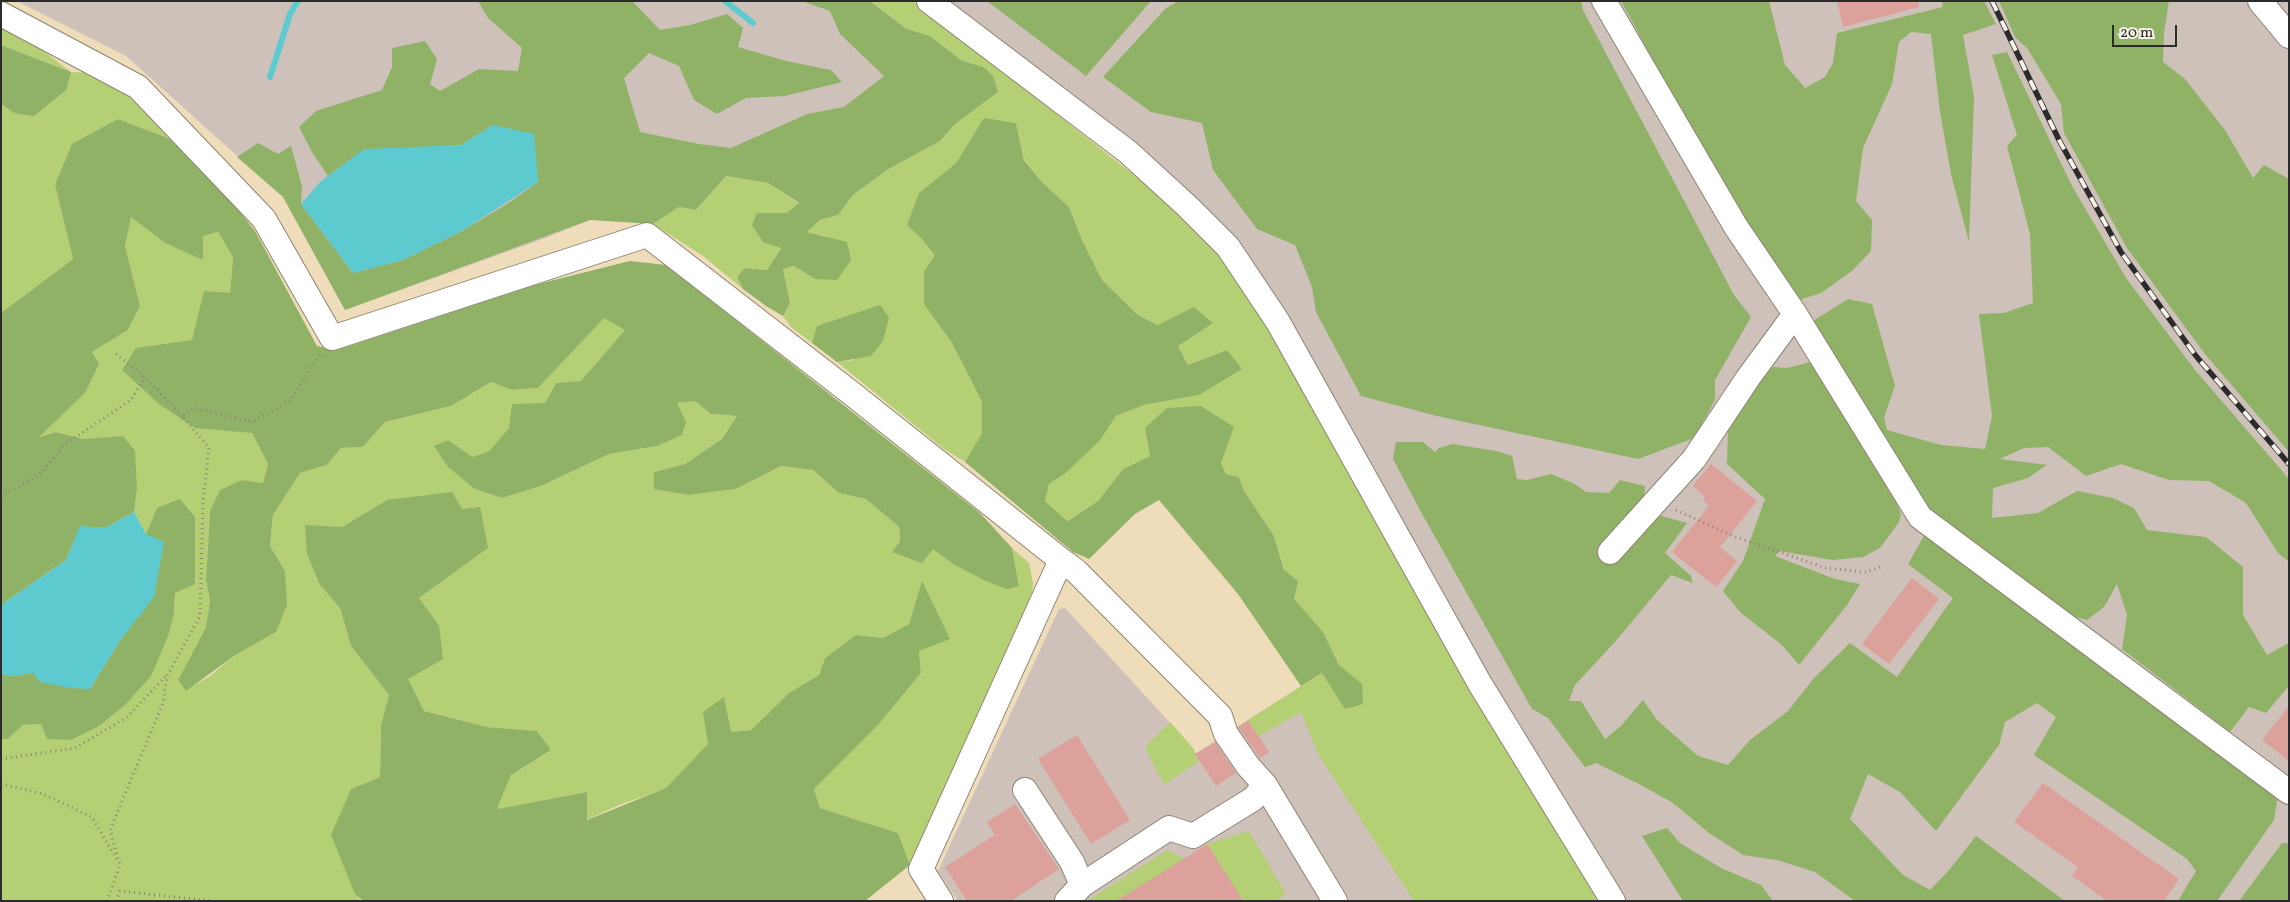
<!DOCTYPE html>
<style>
body{margin:0}
#map{position:relative;width:2290px;height:902px;overflow:hidden;background:#efdcba;font-family:Vollkorn,serif}
canvas{display:block}
.frame{position:absolute;inset:0;border:2px solid #2b2b2b;pointer-events:none}
.scale{position:absolute;left:2112px;top:25px;width:65px;height:22px;box-sizing:border-box;border:2px solid #2b2b2b;border-top:0;padding-left:6px;font-size:15px;line-height:18px;white-space:nowrap;color:#2b2b2b;-webkit-text-stroke:4px #f7f3e8;paint-order:stroke}
</style>
<div id="map">
<canvas width="2290" height="902"></canvas>
<div class="frame"></div>
<div class="scale">20 m</div>
</div>
<script>
const ctx = document.querySelector('canvas').getContext('2d');
ctx.lineJoin = 'round';
function fill(path, color) { ctx.fillStyle = color; ctx.fill(path, 'evenodd'); }
const toPath = rows => new Path2D(rows.map(r => 'M' + r).join(''));
function stroke(path, color, width, dash) { ctx.strokeStyle = color; ctx.lineWidth = width; ctx.lineCap = dash ? 'butt' : 'round'; ctx.setLineDash(dash || []); ctx.stroke(path); }
fill(toPath([
 [17,1,871,1,974,82,704,173,548,237,345,310,283,197,126,56],
 [940,1,2289,1,2289,901,1601,901,1150,160],
 [1065,608,1193,748,1195,754,1322,673,1467,901,958,901,938,871,1059,609]
]), '#cec1ba');
fill(toPath([
 [871,1,913,1,1158,194,1220,252,1271,327,1452,655,1598,901,1414,901,1319,756,1301,712,1259,736,1248,720,1322,673,1362,685,1339,665,1323,632,1293,599,1274,536,1244,491,1239,477,1226,474,1221,463,1234,426,1150,456,1123,469,1098,501,1066,521,1045,501,1049,484,1066,473,1099,440,1116,416,1144,405,1199,395,1227,350,1188,365,1178,346,1158,325,1138,315,1102,280,1082,240,1069,207,1042,182,1024,159,1016,123,984,119,956,163,919,193,919,236,936,255,925,304,952,343,982,402,982,433,965,462,944,449,837,362,855,360,818,326,812,343,791,327,783,316,790,303,783,269,794,266,815,279,828,237,807,232,820,220,838,215,853,195,887,170,940,141,954,125,998,92,983,67,961,60,930,36,905,28],
 [1,25,25,37,71,72,92,73,136,95,168,138,118,119,55,185,73,259,1,313,1,104,14,113,71,72,1,45],
 [726,176,768,183,799,204,787,213,781,247,767,270,746,268,737,277,743,289,703,256,653,224,679,207,696,210],
 [130,216,165,243,203,259,203,236,218,232,233,256,230,293,197,323,192,340,170,345,233,429,252,433,268,464,263,483,242,480,210,511,206,580,210,601,206,627,178,680,186,690,210,676,234,656,276,632,285,571,270,546,273,515,300,473,327,465,341,448,363,447,385,422,451,406,491,382,512,390,538,388,604,317,625,330,581,382,556,383,545,403,509,428,489,451,472,457,475,489,502,498,541,486,609,454,657,446,677,403,695,401,711,414,737,416,722,439,685,464,654,472,655,489,688,495,736,489,781,466,813,470,839,493,866,499,899,527,900,541,892,552,933,548,953,564,1019,585,1012,548,1029,563,1033,583,1031,607,910,865,898,833,820,808,814,789,878,725,921,673,919,651,922,582,909,624,883,638,856,635,825,658,819,675,789,693,751,730,731,732,708,744,667,788,619,805,586,820,587,792,497,809,511,775,551,750,537,731,487,727,424,711,407,679,439,625,419,598,488,548,462,509,387,500,342,527,305,526,320,585,340,608,351,646,389,695,381,725,380,777,351,789,355,894,364,901,1,901,1,739,8,739,23,725,41,724,47,738,71,740,98,727,124,706,174,614,175,593,157,508,146,534,134,512,137,489,123,437,83,439,56,432,38,437,85,393,92,352,128,330,140,306,125,246],
 [1170,722,1193,748,1199,761,1164,785,1145,747],
 [1249,831,1286,894,1277,901,1243,901,1207,844],
 [1167,850,1184,859,1116,901,1087,901]
]), '#b5cf75');
fill(toPath([
 [478,1,632,1,660,30,690,25,727,14,743,28,738,47,786,61,831,70,842,82,785,96,746,98,717,114,694,100,679,66,649,53,624,78,640,132,699,144,731,148,807,114,844,107,884,76,840,34,830,11,802,1,870,1,905,28,930,36,961,60,983,67,993,76,998,92,954,125,940,141,887,170,853,195,838,215,820,220,807,232,847,242,851,260,837,280,815,279,794,266,783,269,790,303,783,316,766,306,743,289,737,277,745,268,767,270,781,248,763,242,752,225,757,213,787,213,799,203,768,183,726,176,696,210,679,207,653,224,590,220,345,310,283,197,237,157,258,143,278,154,291,146,302,186,301,204,353,273,403,260,462,231,507,204,538,182,493,125,461,145,364,150,328,176,312,152,299,127,316,111,382,90,392,67,392,48,425,41,437,59,430,84,440,91,479,69,518,71,522,48,488,18],
 [987,1,1151,1,1086,76],
 [1179,1,1581,1,1583,10,1734,295,1751,317,1715,380,1715,400,1694,438,1638,459,1437,416,1361,396,1316,312,1312,287,1295,245,1257,229,1213,170,1202,123,1151,112,1103,77,1166,8],
 [1621,1,1769,1,1785,65,1805,88,1825,77,1833,63,1837,33,1943,7,1942,1,1984,1,1996,24,1963,35,1974,97,1969,242,1951,174,1940,112,1931,34,1911,32,1899,42,1892,84,1863,148,1856,201,1872,220,1871,251,1852,271,1821,293,1799,300,1740,220],
 [1999,1,2169,1,2164,33,2163,62,2185,79,2225,130,2253,178,2264,165,2289,179,2289,452,2205,354,2127,248,2064,133,2061,104,2027,48,2015,37],
 [1,45,71,72,66,90,34,116,14,113,1,104],
 [2007,52,2072,186,2126,278,2195,370,2289,479,2289,562,2278,553,2246,503,2209,481,2169,480,2121,464,2086,476,2048,447,2024,448,2000,459,2047,465,2028,478,1993,488,1992,518,2038,513,2077,491,2113,498,2134,508,2147,530,2206,537,2243,567,2243,615,2267,655,2289,643,2289,689,2287,688,2266,713,2249,707,2230,732,2122,649,2127,615,2117,584,2104,607,2087,620,2061,613,1935,515,1920,496,1813,321,1848,299,1872,304,1895,386,1884,417,1887,430,1941,445,1985,449,1992,416,1979,314,2004,313,2033,303,2030,234,2007,146,2017,135,1992,55],
 [984,118,1016,123,1024,160,1042,182,1069,207,1082,240,1102,280,1138,315,1158,325,1194,307,1213,323,1178,346,1188,365,1227,350,1242,369,1199,395,1144,405,1116,416,1100,440,1066,473,1049,484,1045,501,1067,521,1098,501,1123,469,1150,456,1145,428,1167,408,1201,406,1234,427,1221,463,1226,474,1239,477,1244,491,1274,536,1284,570,1298,581,1294,599,1323,632,1339,665,1362,684,1363,704,1345,709,1322,673,1301,686,1238,594,1159,500,1135,514,1089,559,1073,552,965,462,982,433,982,402,952,343,924,304,924,272,935,255,919,236,907,225,919,193,956,163],
 [118,119,168,138,212,177,255,231,317,346,337,350,534,285,630,261,666,265,980,513,1012,548,1019,586,1007,589,986,581,953,564,933,549,922,563,892,552,900,541,899,527,866,499,839,493,813,470,781,466,736,489,688,495,654,489,654,472,685,464,722,439,737,416,711,414,695,401,677,403,686,422,682,435,657,446,609,454,541,486,502,498,475,489,448,467,434,446,448,440,472,457,489,451,509,428,512,404,545,403,556,383,581,381,625,330,604,318,538,388,512,390,491,382,451,406,385,422,363,447,341,448,327,465,300,473,273,515,270,546,285,571,287,605,276,632,234,656,186,691,178,680,206,627,210,601,206,580,210,511,220,490,242,480,263,483,268,464,252,433,195,428,159,404,122,370,136,348,192,340,204,291,230,293,233,257,218,232,203,236,203,260,165,243,131,217,125,246,140,306,128,330,92,352,99,364,85,393,39,437,56,432,83,439,123,436,135,451,137,489,134,512,105,528,80,527,66,560,1,605,1,313,73,259,55,185,72,144],
 [880,305,889,317,883,341,871,356,837,362,812,343,817,326],
 [1810,362,1892,493,1901,514,1899,522,1880,548,1863,557,1833,560,1779,551,1775,556,1835,579,1860,584,1847,605,1799,665,1782,645,1741,613,1723,591,1743,561,1765,499,1727,464,1728,430,1747,394,1773,367,1787,368],
 [1396,442,1423,442,1435,452,1439,448,1453,444,1496,451,1512,456,1517,479,1527,480,1551,474,1575,484,1586,492,1609,493,1620,480,1645,486,1644,501,1658,515,1687,523,1665,553,1691,576,1693,583,1671,575,1614,643,1575,685,1569,701,1581,701,1605,739,1621,726,1643,700,1657,720,1698,756,1728,765,1750,740,1788,711,1814,678,1850,643,1897,677,1953,598,1908,564,1925,534,2278,796,2274,820,2217,901,2178,901,2196,871,2187,859,2034,755,2056,717,2037,703,2005,722,1999,745,1936,831,1900,792,1868,774,1850,819,1903,875,1930,890,1950,869,1976,836,2065,901,1855,901,1815,872,1777,860,1743,855,1709,833,1673,803,1639,784,1596,763,1585,767,1548,718,1532,709,1421,512,1393,459],
 [452,492,462,509,480,507,488,548,419,598,439,625,443,659,408,679,424,711,487,727,537,731,551,750,511,775,497,809,587,792,587,820,666,788,708,744,703,712,724,697,731,732,751,730,789,693,819,675,825,658,856,635,883,638,909,624,922,581,950,639,919,651,921,673,878,725,814,789,820,808,898,833,910,865,865,901,364,901,355,894,331,835,351,789,380,777,381,725,389,695,351,646,340,608,320,585,307,554,305,525,342,527,387,500],
 [180,499,195,517,195,584,175,593,174,614,168,636,151,676,124,706,98,727,71,740,47,739,41,724,23,725,8,739,1,739,1,674,13,676,33,672,90,689,119,642,146,534,157,508],
 [1667,828,1680,843,1721,868,1761,885,1773,901,1683,901,1642,836],
 [2282,843,2289,843,2289,901,2239,901]
]), '#90b266');
fill(toPath([
 [493,125,534,134,538,182,462,231,403,260,353,273,301,204,320,182,364,149,461,145],
 [134,512,146,534,164,542,154,597,119,642,90,689,71,688,40,682,33,673,13,676,1,674,1,605,66,560,80,526,105,528]
]), '#5dcad0');
stroke(toPath([
 [725,1,753,23],
 [270,77,290,14,298,1]
]), '#5dcad0', 6);
fill(toPath([
 [1837,1,1918,1,1919,7,1843,27],
 [1711,464,1757,501,1720,547,1737,561,1716,587,1672,552,1709,506,1703,500,1705,497,1693,486],
 [1912,578,1939,599,1889,664,1862,644],
 [2289,706,2289,761,2262,740],
 [1248,720,1269,752,1260,758,1238,727],
 [1077,735,1130,820,1091,844,1038,759],
 [1215,742,1236,773,1216,786,1195,754],
 [2043,783,2179,879,2164,901,2107,901,2072,876,2078,867,2014,822],
 [1015,804,1059,869,1011,901,967,901,945,867,995,835,987,822],
 [1207,844,1243,901,1116,901,1184,859]
]), '#dba19a');
const minor = toPath([
 [929,1,1128,152,1187,206,1228,247,1278,322,1480,684,1613,901],
 [1604,1,1736,227,1795,314,1748,378,1694,459,1610,552],
 [2260,1,2289,36],
 [1,14,138,87,264,219,332,338,647,235,851,393,1061,560,921,869,941,901],
 [1795,314,1920,517,2289,792],
 [1061,560,1076,571,1220,716,1226,734,1248,766,1265,785,1335,901],
 [1025,790,1072,862,1082,885,1067,901],
 [1082,885,1169,828,1193,836,1253,799,1265,785]
]);
stroke(minor, '#8d8472', 26);
stroke(toPath([
 [116,354,145,377,182,416],
 [1,496,39,475,64,445,131,400,145,377],
 [1676,510,1733,536,1826,568,1866,572,1883,566],
 [1,759,75,748,126,718,166,676],
 [1,784,43,794,92,817,117,860],
 [107,901,120,865,110,830,163,703,167,676,200,616,203,501,209,448,182,416,193,408,252,422,290,401,320,355],
 [116,901,120,891,213,901]
]), '#8d8472', 3, [1, 4]);
stroke(minor, '#fff', 24);
const rail = toPath([
 [1992,1,2059,140,2121,252,2196,356,2289,464]
]);
stroke(rail, '#2b2b2b', 5.5);
stroke(rail, '#f7f3e8', 4, [11]);
</script>
